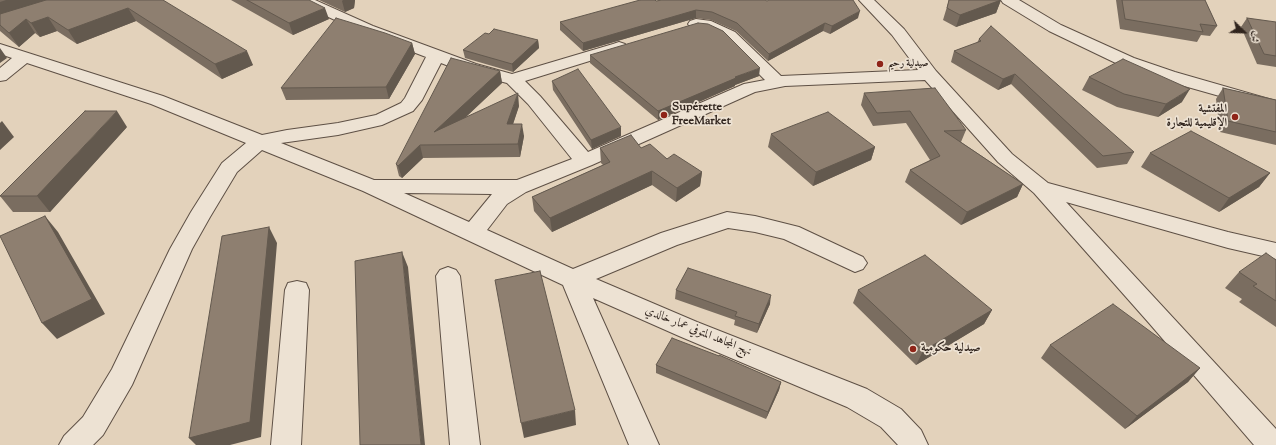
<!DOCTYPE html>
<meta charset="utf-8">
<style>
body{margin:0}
#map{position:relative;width:1276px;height:445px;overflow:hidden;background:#e3d2bb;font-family:"Sorts Mill Goudy",Amiri,serif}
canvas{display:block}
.north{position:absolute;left:1224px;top:12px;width:40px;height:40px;-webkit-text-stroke:3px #ede2d3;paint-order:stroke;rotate:113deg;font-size:11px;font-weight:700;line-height:16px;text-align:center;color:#31251e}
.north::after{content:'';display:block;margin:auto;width:14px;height:18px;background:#31251e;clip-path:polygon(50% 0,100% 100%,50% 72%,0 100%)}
</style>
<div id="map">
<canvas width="1276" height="445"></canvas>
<div class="north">ش</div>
</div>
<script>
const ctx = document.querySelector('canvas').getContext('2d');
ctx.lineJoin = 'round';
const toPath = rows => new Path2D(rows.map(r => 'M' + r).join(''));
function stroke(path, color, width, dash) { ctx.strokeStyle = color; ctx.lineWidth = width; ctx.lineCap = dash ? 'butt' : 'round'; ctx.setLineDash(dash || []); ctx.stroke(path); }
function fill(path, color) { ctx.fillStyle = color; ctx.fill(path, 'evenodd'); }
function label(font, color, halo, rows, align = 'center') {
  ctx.font = font + ' "Sorts Mill Goudy",Amiri,serif'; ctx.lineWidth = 3.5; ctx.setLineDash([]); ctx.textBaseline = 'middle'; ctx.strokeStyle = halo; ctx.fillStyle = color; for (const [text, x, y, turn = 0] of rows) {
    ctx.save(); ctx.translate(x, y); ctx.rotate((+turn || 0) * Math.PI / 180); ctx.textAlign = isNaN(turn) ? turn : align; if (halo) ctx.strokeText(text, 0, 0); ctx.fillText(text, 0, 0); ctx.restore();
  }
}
const minor = toPath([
 [296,0,315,0,373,26,476,64,512,74,613,44,619,42,625,44,627,47,625,50,525,81,540,96,588,152,744,84,765,80,723,38,704,29,690,27,688,24,690,21,696,19,711,21,735,32,781,76,918,70,892,35,859,0,874,0,904,29,936,71,1012,154,1048,183,1228,232,1276,243,1276,259,1228,248,1066,202,1276,429,1276,445,1254,445,1149,323,1034,193,998,162,925,80,785,86,755,92,592,165,526,192,507,204,487,230,573,269,661,233,727,212,755,216,799,227,863,257,867,263,863,269,855,272,784,239,755,232,728,228,677,245,596,279,697,322,867,389,901,409,921,430,928,445,898,445,881,427,847,407,679,336,593,298,659,445,629,445,563,285,363,191,262,150,237,172,210,217,192,249,132,385,103,435,93,445,59,445,64,436,83,417,112,369,170,249,191,212,222,163,246,143,151,104,27,63,6,80,0,81,0,68,12,58,0,54,0,44,163,96,262,135,287,130,338,123,376,115,401,103,405,98,426,57,361,32,298,3,296,0],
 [441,63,464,72,507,83,528,104,572,159,517,180,374,180,281,143,338,135,382,125,413,111,422,100,441,63],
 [404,193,492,194,469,222,404,193],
 [1001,0,1019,0,1061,25,1134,58,1175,72,1276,101,1276,112,1163,80,1122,66,1049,31,1003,3,1001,0],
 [448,267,456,270,460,276,480,445,450,445,436,276,440,270,448,267],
 [297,281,306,283,309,290,301,445,271,445,285,290,288,283,297,281]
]);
stroke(minor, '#5e5045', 2);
fill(minor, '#ede2d3');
fill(toPath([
 [0,0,163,0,253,65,222,79,136,21,77,44,57,31,40,37,35,33,19,47,0,31],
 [231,0,309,0,329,19,293,35],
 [319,0,355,0,354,8,345,12],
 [949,0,1001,0,996,13,956,27,943,20],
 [1116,0,1205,0,1217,26,1210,36,1201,35,1197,42,1120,29],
 [656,1,767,1,858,18,830,34,823,31,768,61,736,31,711,20,696,18,583,51,560,30,560,22],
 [1247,18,1276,23,1276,67,1257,64,1241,27],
 [489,34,538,40,539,48,513,72,465,58,463,50],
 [979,39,1134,152,1127,164,1097,168,1011,84,998,90,951,62,954,51,977,43],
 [412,43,415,54,389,99,286,100,281,88],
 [590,55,759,76,735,85,735,86,658,120,590,63],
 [500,71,502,83,466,117,519,106,513,124,524,136,520,157,423,158,402,178,399,176,396,164],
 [1089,77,1182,102,1158,117,1117,107,1082,90],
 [552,81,621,136,592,149,553,90],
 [1223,88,1276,100,1276,145,1220,132,1216,99],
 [864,93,966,130,961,142,1023,184,1017,197,961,225,905,182,910,170,930,160,906,123,873,126,861,105],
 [127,127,50,212,13,212,0,196],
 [771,134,875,147,871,160,813,186,768,147],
 [600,148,641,148,702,172,700,186,676,202,652,185,552,232,534,211,532,197,603,165,601,163],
 [1150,153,1270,173,1259,187,1219,212,1141,167],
 [1276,260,1276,327,1239,302,1242,299,1225,288,1239,272],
 [676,290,770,304,757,333,734,325,735,320,675,299],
 [858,290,992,310,984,324,916,365,853,303],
 [1050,345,1200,368,1188,382,1125,429,1041,358],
 [719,356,781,382,779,390,766,419,656,373,656,365]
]), '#7a6d60');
fill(toPath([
 [6,0,57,0,0,18,0,2],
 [343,0,355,0,354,8,345,12,342,1],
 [1001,0,996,13,956,27,960,15],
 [128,8,136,21,77,44,68,30],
 [325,8,329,19,293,35,289,23],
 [696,10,696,18,583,51,583,43],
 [860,11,858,18,830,34,832,26],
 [48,17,57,31,40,37,31,23],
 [26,19,35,33,19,47,9,33],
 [825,23,823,31,768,61,769,54],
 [538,40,539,48,513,72,512,64],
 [412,43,415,54,389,99,386,87],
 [0,48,7,58,0,63],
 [247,51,253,65,222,79,215,64],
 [760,68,759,76,735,85,735,86,658,120,658,111,735,77],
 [500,71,502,83,437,144,434,132],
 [1015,74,1011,84,998,90,1003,79],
 [1190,89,1182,102,1158,117,1166,104],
 [518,93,519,106,509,136,507,124],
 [117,111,127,127,50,212,37,196],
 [2,121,14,137,0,150,0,123],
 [522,124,524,136,520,157,518,144],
 [621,127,621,136,592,149,591,140],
 [420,145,423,158,402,178,398,166],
 [875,147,871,160,813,186,816,172],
 [652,171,652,185,552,232,550,218],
 [702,172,700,186,676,202,677,188],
 [1270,173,1259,187,1219,212,1229,198],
 [1023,184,1017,197,961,225,967,212],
 [45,216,58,232,105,314,57,339,42,323],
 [269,227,277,243,261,437,230,445,196,445,189,438],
 [402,252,408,267,425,445,421,445],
 [771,295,770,304,757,333,759,324],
 [992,310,984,324,916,365,923,351],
 [1200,368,1188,382,1125,429,1137,416],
 [781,382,779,390,766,419,768,412],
 [575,410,576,425,524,438,521,423]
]), '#63594e');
const building = toPath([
 [46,0,163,0,247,51,215,64,128,8,68,30,48,17,31,23,26,19,9,33,0,25,0,14,46,0],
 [247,0,309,0,325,8,289,23,247,0],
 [640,0,655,0,656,1,662,0,765,0,767,1,769,0,853,0,860,11,832,26,825,23,769,54,737,23,712,12,696,10,583,43,560,22,640,0],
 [949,0,1001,0,960,15,947,8,949,0],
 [1122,0,1205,0,1217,26,1200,24,1203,32,1125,19,1122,0],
 [336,18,385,33,412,43,386,87,281,88,336,18],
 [1247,18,1276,22,1276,56,1264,54,1247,18],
 [698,23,708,24,723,31,760,68,735,77,736,78,658,111,590,55,698,23],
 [991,26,1134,152,1103,156,1015,74,1003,79,954,51,981,41,979,39,991,26],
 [494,29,538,40,512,64,463,50,485,33,489,34,494,29],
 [451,58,500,71,434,132,518,93,507,124,522,124,518,144,420,145,398,166,396,164,451,58],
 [1123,59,1190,89,1166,104,1124,94,1089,77,1123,59],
 [578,69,621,127,591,140,552,81,578,69],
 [935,88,966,130,944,131,1023,184,967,212,910,170,940,156,910,111,877,113,864,93,935,88],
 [1223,88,1276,100,1276,132,1228,121,1223,88],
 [85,111,117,111,37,196,0,196,85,111],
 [828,112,875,147,816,172,771,134,828,112],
 [1191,131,1270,173,1229,198,1150,153,1191,131],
 [631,135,641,148,650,144,667,159,674,154,702,172,677,188,652,171,550,218,532,197,610,162,600,148,631,135],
 [45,216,92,299,42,323,0,236,45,216],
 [269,227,250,422,189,438,222,236,269,227],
 [402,252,421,445,360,445,355,261,402,252],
 [1266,253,1276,260,1276,301,1253,286,1257,284,1239,272,1266,253],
 [925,255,992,310,923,351,858,290,925,255],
 [688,268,771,295,759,324,735,316,737,312,676,290,688,268],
 [540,271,575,410,521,423,495,280,540,271],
 [1113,304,1200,368,1137,416,1050,345,1113,304],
 [672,338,719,356,719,355,781,382,768,412,656,365,672,338]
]);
fill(building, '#8e7f70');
stroke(building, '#63594e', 1);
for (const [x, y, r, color] of [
 [880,64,4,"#8f2418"],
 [664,115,4,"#8f2418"],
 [1235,117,4,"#8f2418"],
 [913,349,4,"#8f2418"]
]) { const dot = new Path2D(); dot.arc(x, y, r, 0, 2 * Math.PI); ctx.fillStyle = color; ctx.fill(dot); stroke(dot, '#ede2d3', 1.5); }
label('bold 10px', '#31251e', '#ede2d3', [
 ["صيدلية رحيم",888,64]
], 'left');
label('bold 12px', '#31251e', '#ede2d3', [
 ["Supérette",672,108],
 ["FreeMarket",672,122],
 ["المفتشية",1227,110,"right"],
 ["الإقليمية للتجارة",1227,124,"right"],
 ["صيدلية حكومية",921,349]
], 'left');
label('12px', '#31251e', '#ede2d3', [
 ["نهج المجاهد المتوفي عمار خالدي",698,332,22]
]);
</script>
